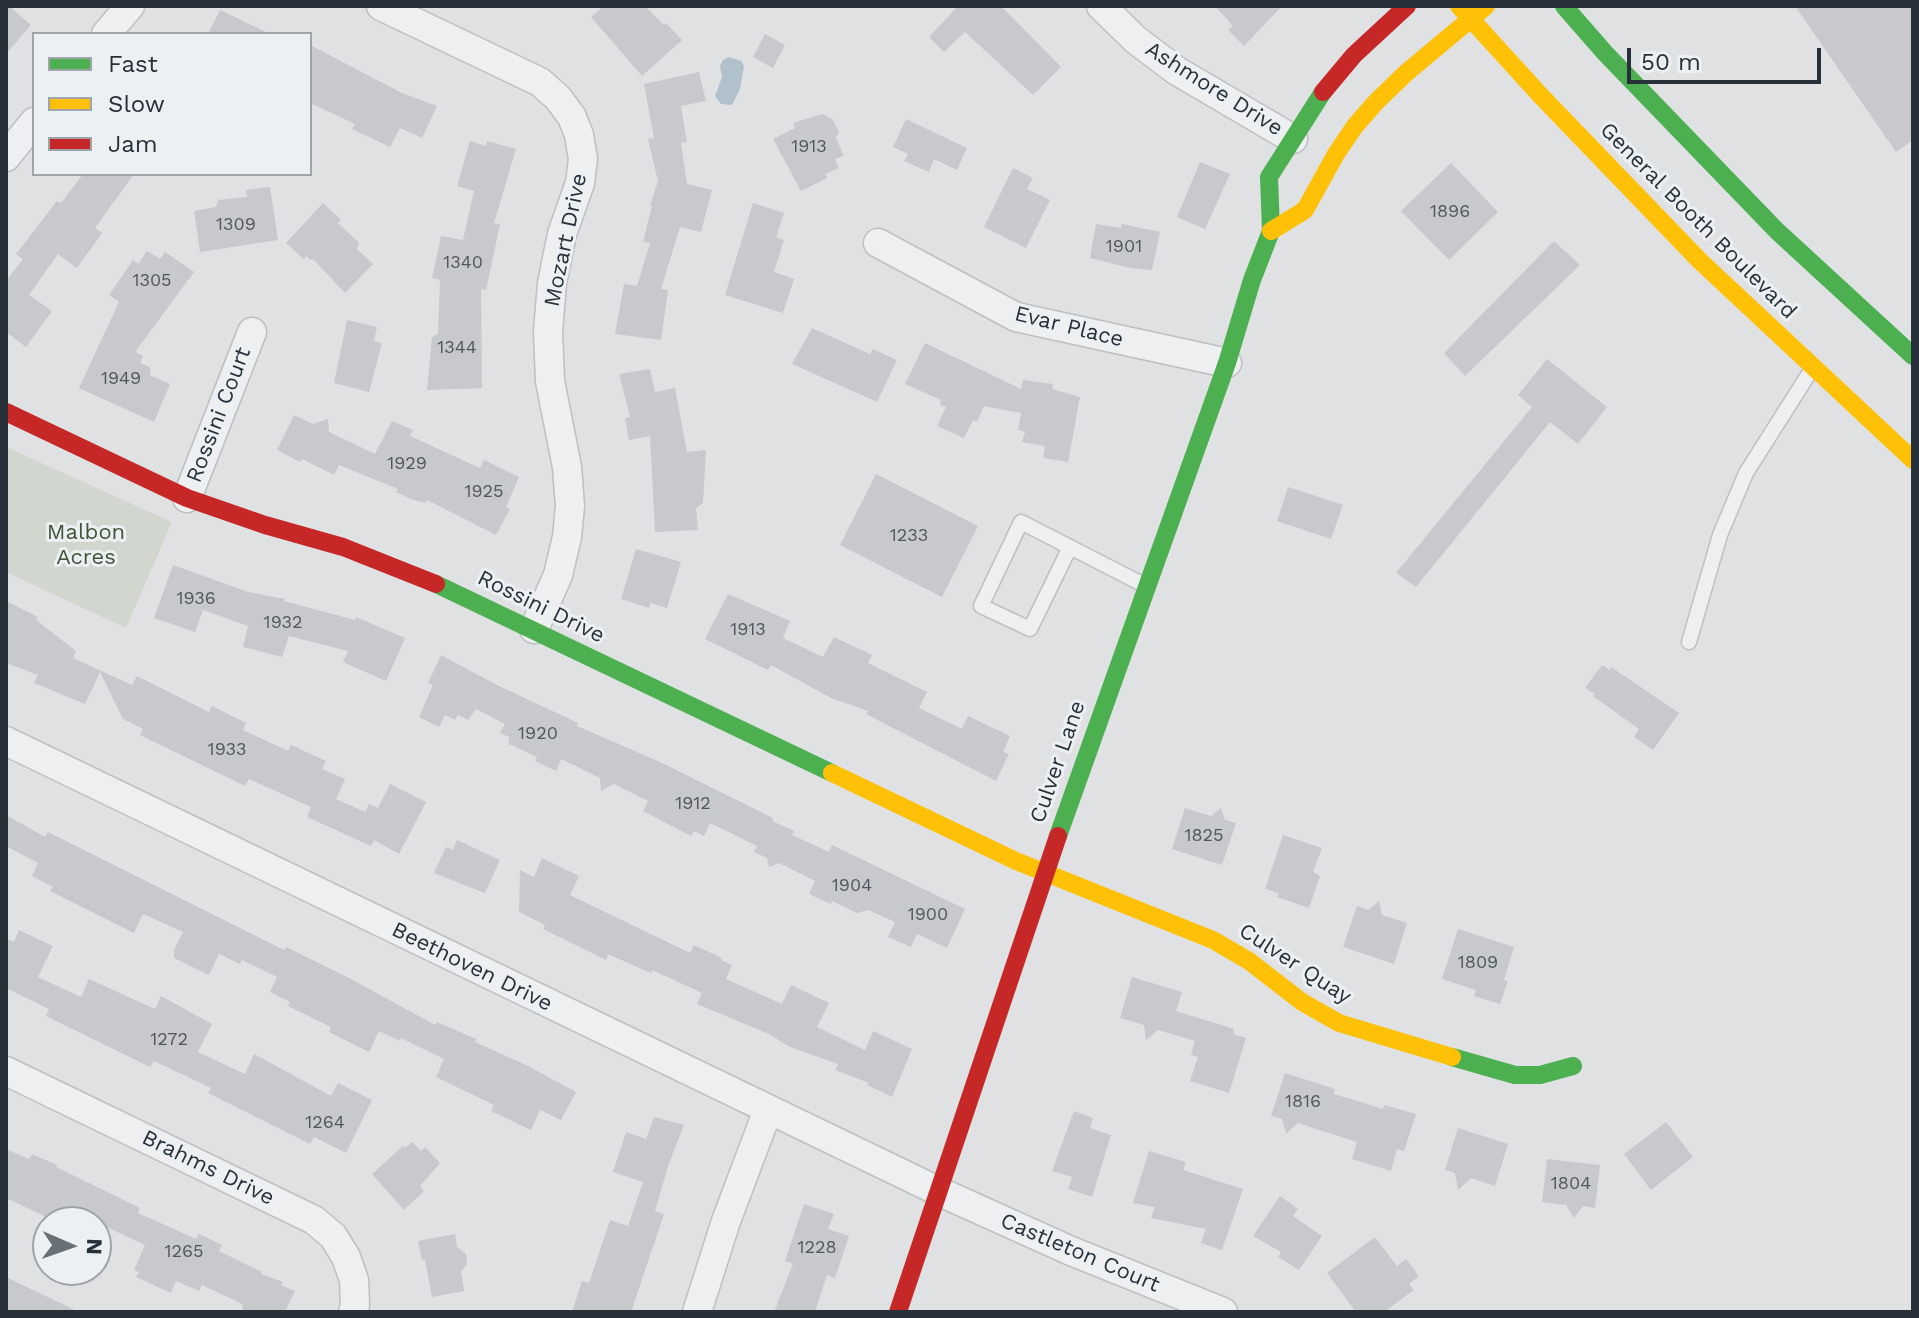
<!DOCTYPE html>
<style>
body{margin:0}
#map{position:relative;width:1919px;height:1318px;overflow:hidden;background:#dfe1e3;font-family:"Work Sans",sans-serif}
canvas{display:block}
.frame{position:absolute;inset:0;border:8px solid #28313a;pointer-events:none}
.legend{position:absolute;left:32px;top:32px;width:280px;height:144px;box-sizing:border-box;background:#ecf0f3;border:2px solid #9ea4a9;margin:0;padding:10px 14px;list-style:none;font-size:24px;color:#28313a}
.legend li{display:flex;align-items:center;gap:16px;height:40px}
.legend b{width:40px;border:2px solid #9ea4a9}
.north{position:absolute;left:32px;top:1206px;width:80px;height:80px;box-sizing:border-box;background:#ecf0f3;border:2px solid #9ea4a9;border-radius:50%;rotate:92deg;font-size:22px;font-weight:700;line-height:32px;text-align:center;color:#28313a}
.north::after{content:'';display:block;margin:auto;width:28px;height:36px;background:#686f75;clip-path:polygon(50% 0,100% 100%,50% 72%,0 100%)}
.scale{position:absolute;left:1627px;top:48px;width:194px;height:36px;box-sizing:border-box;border:4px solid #28313a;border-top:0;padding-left:10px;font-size:24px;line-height:28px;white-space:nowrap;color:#28313a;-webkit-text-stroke:6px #ecf0f3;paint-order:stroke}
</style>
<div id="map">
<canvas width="1919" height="1318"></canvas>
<div class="frame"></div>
<ul class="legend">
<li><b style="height:10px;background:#4caf50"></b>Fast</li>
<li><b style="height:10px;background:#ffc107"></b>Slow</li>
<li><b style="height:10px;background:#c62828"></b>Jam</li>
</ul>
<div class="north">N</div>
<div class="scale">50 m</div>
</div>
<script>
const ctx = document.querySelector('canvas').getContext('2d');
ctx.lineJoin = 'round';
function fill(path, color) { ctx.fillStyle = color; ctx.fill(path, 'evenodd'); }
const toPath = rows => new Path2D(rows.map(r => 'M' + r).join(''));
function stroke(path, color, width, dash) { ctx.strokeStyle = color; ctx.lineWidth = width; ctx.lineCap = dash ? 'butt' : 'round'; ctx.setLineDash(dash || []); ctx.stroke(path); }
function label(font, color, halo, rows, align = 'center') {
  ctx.font = font + ' "Work Sans",sans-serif'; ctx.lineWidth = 6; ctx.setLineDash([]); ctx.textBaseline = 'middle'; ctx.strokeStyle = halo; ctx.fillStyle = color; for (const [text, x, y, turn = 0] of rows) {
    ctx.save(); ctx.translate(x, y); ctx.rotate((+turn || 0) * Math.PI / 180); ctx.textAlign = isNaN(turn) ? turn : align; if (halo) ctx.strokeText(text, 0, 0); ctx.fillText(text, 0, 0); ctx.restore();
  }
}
fill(toPath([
 [6,447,172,522,126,628,6,572]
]), '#d1d7cf');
fill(toPath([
 [729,57,741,61,744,66,740,89,732,105,721,104,715,96,722,77,720,66,723,60]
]), '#b0c1cc');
fill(toPath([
 [6,6,9,6,31,25,6,54],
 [604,6,645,6,664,25,666,23,682,40,642,76,591,17],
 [958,6,1001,6,1061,67,1033,95,965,32,944,52,929,37],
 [1215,6,1282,6,1244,46,1228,30,1233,26],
 [1795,6,1913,6,1913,140,1896,152],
 [220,10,270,34,208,34],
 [765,34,785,45,773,68,753,57],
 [310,45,402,93,437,106,422,138,400,128,390,147,352,129,355,124,310,103],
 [699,72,706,101,681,106,687,142,681,143,687,184,712,190,701,232,680,227,661,289,668,290,661,340,615,334,624,284,637,286,650,243,643,242,652,206,650,206,658,181,648,139,654,138,644,84],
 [822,114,832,119,839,131,836,138,844,156,835,159,839,168,825,174,827,178,801,191,773,139,795,128,793,123],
 [906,119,967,148,957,170,934,159,929,172,904,161,908,154,893,147],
 [470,141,486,146,487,141,516,149,494,223,500,224,486,290,481,289,482,388,427,390,432,337,438,334,440,280,432,278,441,236,463,240,474,191,457,186],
 [1200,162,1230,174,1205,229,1177,217],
 [1451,163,1498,212,1449,260,1401,211],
 [1013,168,1033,178,1027,189,1050,200,1026,248,984,227],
 [83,174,134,174,95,228,102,233,77,268,58,254,29,295,52,311,26,347,6,332,6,281,23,259,16,254,57,201,61,203],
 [270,187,278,240,200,252,194,211,216,207,218,200,247,197,246,190],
 [323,203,341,220,338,223,359,243,357,249,373,264,345,293,313,259,311,260,306,256,304,259,286,243],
 [753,203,784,213,776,237,784,240,774,272,794,279,783,313,725,295],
 [1096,224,1121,228,1122,224,1160,232,1152,270,1130,268,1090,258],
 [1554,241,1580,265,1465,376,1444,353],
 [147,251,160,259,165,252,194,272,135,352,143,356,140,363,150,367,150,375,170,384,154,422,79,388,119,302,109,295,133,260,138,264],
 [347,320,377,327,374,341,382,343,369,392,334,383],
 [812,328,870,354,873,349,897,360,877,402,792,364],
 [925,343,1021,389,1023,380,1053,384,1052,389,1080,397,1068,462,1043,458,1045,446,1022,442,1025,432,1018,430,1021,413,984,406,977,422,973,420,964,438,937,426,946,407,940,405,941,400,905,384],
 [1547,359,1607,407,1578,444,1550,422,1416,587,1396,573,1532,407,1518,395],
 [650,369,655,392,675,388,687,452,706,450,703,503,696,508,698,530,655,532,650,436,629,440,625,418,630,417,619,374],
 [294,415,313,424,328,419,329,432,375,454,392,421,413,430,410,436,480,468,484,460,519,477,506,507,510,509,496,535,427,500,425,503,411,499,396,492,398,489,339,465,334,475,302,459,300,462,277,450],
 [876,474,978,526,942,597,840,545],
 [1288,487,1343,505,1331,539,1277,521],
 [636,549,681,562,667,608,651,603,649,608,621,599],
 [173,565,248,592,285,599,284,601,355,620,356,617,405,638,386,681,343,662,348,651,289,636,282,657,243,647,248,626,203,610,195,632,154,618],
 [728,594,790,621,783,638,823,657,834,637,872,655,868,663,927,692,919,708,962,729,968,716,1010,736,1003,752,1009,754,996,781,866,714,868,711,831,698,771,665,768,670,705,639],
 [6,601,38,617,36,620,76,651,73,658,132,685,137,676,209,712,212,706,246,723,243,730,288,751,291,745,326,761,322,769,345,779,336,799,365,812,369,804,378,808,390,784,426,802,399,854,374,840,371,846,307,817,311,807,249,779,245,786,140,735,143,729,123,719,100,672,85,704,34,683,38,675,6,663],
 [441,655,499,686,578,723,577,726,660,762,773,818,772,821,794,831,792,835,829,852,832,845,965,909,947,948,917,934,911,947,888,937,895,922,868,910,857,913,832,901,831,904,809,894,815,881,779,863,769,867,767,858,754,852,757,846,710,823,704,836,694,831,691,836,643,811,648,801,614,784,601,791,600,778,561,759,556,771,535,761,537,757,509,744,509,737,500,733,505,724,476,709,468,720,458,715,455,720,445,715,439,727,419,717,433,685,428,683],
 [1602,665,1610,670,1611,667,1679,713,1653,750,1634,737,1639,729,1593,696,1595,694,1585,688],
 [1185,808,1211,816,1221,808,1225,820,1236,823,1222,865,1172,849],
 [6,815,45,837,48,832,284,950,286,947,351,979,435,1025,437,1022,476,1039,475,1042,526,1065,576,1092,561,1120,540,1110,531,1130,491,1111,494,1105,436,1077,444,1059,401,1038,400,1041,379,1031,369,1052,329,1032,331,1027,288,1006,290,1002,270,992,277,977,242,960,240,964,219,954,209,975,174,958,174,950,183,932,143,914,134,933,50,891,53,887,32,876,38,863,6,846],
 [1283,835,1322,848,1313,872,1320,876,1309,908,1277,897,1279,893,1265,889],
 [457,840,500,860,485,893,434,873,446,847,453,850],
 [542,858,579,876,570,895,690,953,694,945,722,958,721,960,732,965,726,979,782,1004,791,985,829,1003,817,1027,865,1050,873,1031,912,1049,892,1097,867,1085,869,1083,835,1070,838,1064,788,1046,769,1034,697,1004,702,993,652,970,651,973,608,954,606,960,543,929,545,925,519,912,520,870,534,877],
 [1379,901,1382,915,1407,923,1394,964,1343,947,1357,906,1368,910],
 [1458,929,1514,947,1504,980,1508,981,1500,1004,1474,996,1476,990,1442,979],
 [19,930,53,946,38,977,81,997,89,979,155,1009,161,996,212,1024,198,1052,245,1074,254,1054,331,1096,338,1083,372,1100,346,1153,314,1137,310,1144,208,1093,211,1088,154,1061,150,1067,46,1016,49,1009,6,988,6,938,14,942],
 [1132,977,1182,992,1176,1011,1234,1029,1233,1034,1246,1038,1229,1093,1190,1081,1198,1057,1191,1055,1195,1041,1158,1030,1146,1040,1144,1025,1120,1018],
 [1285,1073,1335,1089,1334,1094,1383,1109,1384,1105,1416,1114,1404,1151,1397,1149,1391,1171,1352,1159,1357,1142,1298,1123,1286,1134,1282,1119,1271,1116],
 [1074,1111,1093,1118,1090,1128,1111,1135,1092,1197,1068,1189,1072,1177,1052,1171],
 [654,1117,684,1125,668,1166,655,1211,664,1214,631,1312,572,1312,582,1281,589,1283,610,1220,628,1226,643,1182,613,1172,626,1132,646,1139],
 [1666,1122,1693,1157,1651,1190,1624,1154],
 [1458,1128,1508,1144,1495,1186,1471,1178,1458,1190,1455,1173,1445,1170],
 [412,1142,421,1151,425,1147,440,1163,420,1186,424,1191,404,1210,372,1174,403,1146,405,1148],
 [6,1149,29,1159,32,1154,57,1165,56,1167,140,1208,138,1213,196,1239,199,1234,222,1245,219,1251,262,1272,261,1274,283,1282,281,1285,295,1291,285,1312,243,1312,242,1304,202,1285,199,1291,176,1281,171,1293,136,1277,139,1272,134,1270,145,1245,96,1222,57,1222,6,1198],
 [1149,1151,1186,1162,1183,1170,1243,1189,1222,1250,1201,1243,1206,1229,1151,1218,1155,1207,1133,1203],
 [1547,1159,1600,1165,1595,1208,1583,1206,1574,1218,1566,1205,1542,1202],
 [1280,1196,1298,1209,1293,1216,1322,1236,1299,1270,1278,1257,1281,1252,1253,1236],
 [804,1204,834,1214,828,1229,849,1236,835,1278,827,1275,815,1312,774,1312,793,1264,785,1261],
 [455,1234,457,1247,466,1254,467,1264,461,1272,464,1291,432,1297,425,1260,422,1260,418,1241],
 [1375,1237,1397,1266,1406,1259,1419,1276,1409,1284,1414,1290,1384,1312,1356,1312,1327,1273],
 [6,1277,79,1312,6,1312]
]), '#c7c9cc');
const lane = toPath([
 [1070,547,1030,629,981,606,1021,522,1146,586],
 [1689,642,1720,535,1746,473,1810,372]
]);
const street = toPath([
 [381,6,540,82,558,98,572,117,579,135,583,159,580,183,562,234,552,283,548,332,550,381,567,467,570,506,567,537,558,575,534,629],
 [1101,6,1136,40,1177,71,1293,139],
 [106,34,130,6],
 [6,157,34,122],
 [878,243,1016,317,1227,363],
 [187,498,252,332],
 [6,741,938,1191,1071,1251,1223,1312],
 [6,1071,314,1220,333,1236,346,1257,354,1280,355,1305,353,1312],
 [697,1312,726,1221,768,1110]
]);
stroke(lane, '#bdbfc1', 17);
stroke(street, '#bdbfc1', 31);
stroke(lane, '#eeeff1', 14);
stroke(street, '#eeeff1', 28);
stroke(toPath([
 [1564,6,1605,53,1777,231,1913,356],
 [436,584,832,773],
 [1058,836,1227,363,1252,280,1271,231,1269,177,1323,92],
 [1452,1057,1515,1075,1540,1075,1573,1066]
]), '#4caf50', 18);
stroke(toPath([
 [1459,6,1541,96,1700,261,1913,460],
 [1271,231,1305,210,1336,154,1355,126,1376,102,1406,73,1486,6],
 [832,773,1016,861,1213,940,1249,961,1302,1002,1339,1023,1452,1057]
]), '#ffc107', 18);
stroke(toPath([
 [1323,92,1354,55,1407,6],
 [6,412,187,498,265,525,343,547,436,584],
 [898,1312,1058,836]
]), '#c62828', 18);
label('18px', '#50585f', null, [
 ["1913",809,147],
 ["1896",1450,212],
 ["1309",236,225],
 ["1901",1124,247],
 ["1340",463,263],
 ["1305",152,281],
 ["1344",457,348],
 ["1949",121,379],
 ["1929",407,464],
 ["1925",484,492],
 ["1233",909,536],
 ["1936",196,599],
 ["1932",283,623],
 ["1913",748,630],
 ["1920",538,734],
 ["1933",227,750],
 ["1912",693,804],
 ["1825",1204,836],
 ["1904",852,886],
 ["1900",928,915],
 ["1809",1478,963],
 ["1272",169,1040],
 ["1816",1303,1102],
 ["1264",325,1123],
 ["1804",1571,1184],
 ["1228",817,1248],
 ["1265",184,1252]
]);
label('22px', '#28313a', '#ecf0f3', [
 ["Ashmore Drive",1214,89,32],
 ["General Booth Boulevard",1698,221,45],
 ["Mozart Drive",566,240,-78],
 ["Evar Place",1069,327,14],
 ["Rossini Court",219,415,-69],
 ["Rossini Drive",541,607,26],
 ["Culver Lane",1058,762,-71],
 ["Culver Quay",1295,964,33],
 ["Beethoven Drive",472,967,26],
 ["Brahms Drive",208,1168,26],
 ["Castleton Court",1080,1253,23]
]);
label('22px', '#405537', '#ecf0f3', [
 ["Malbon",86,533],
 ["Acres",86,558]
]);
</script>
